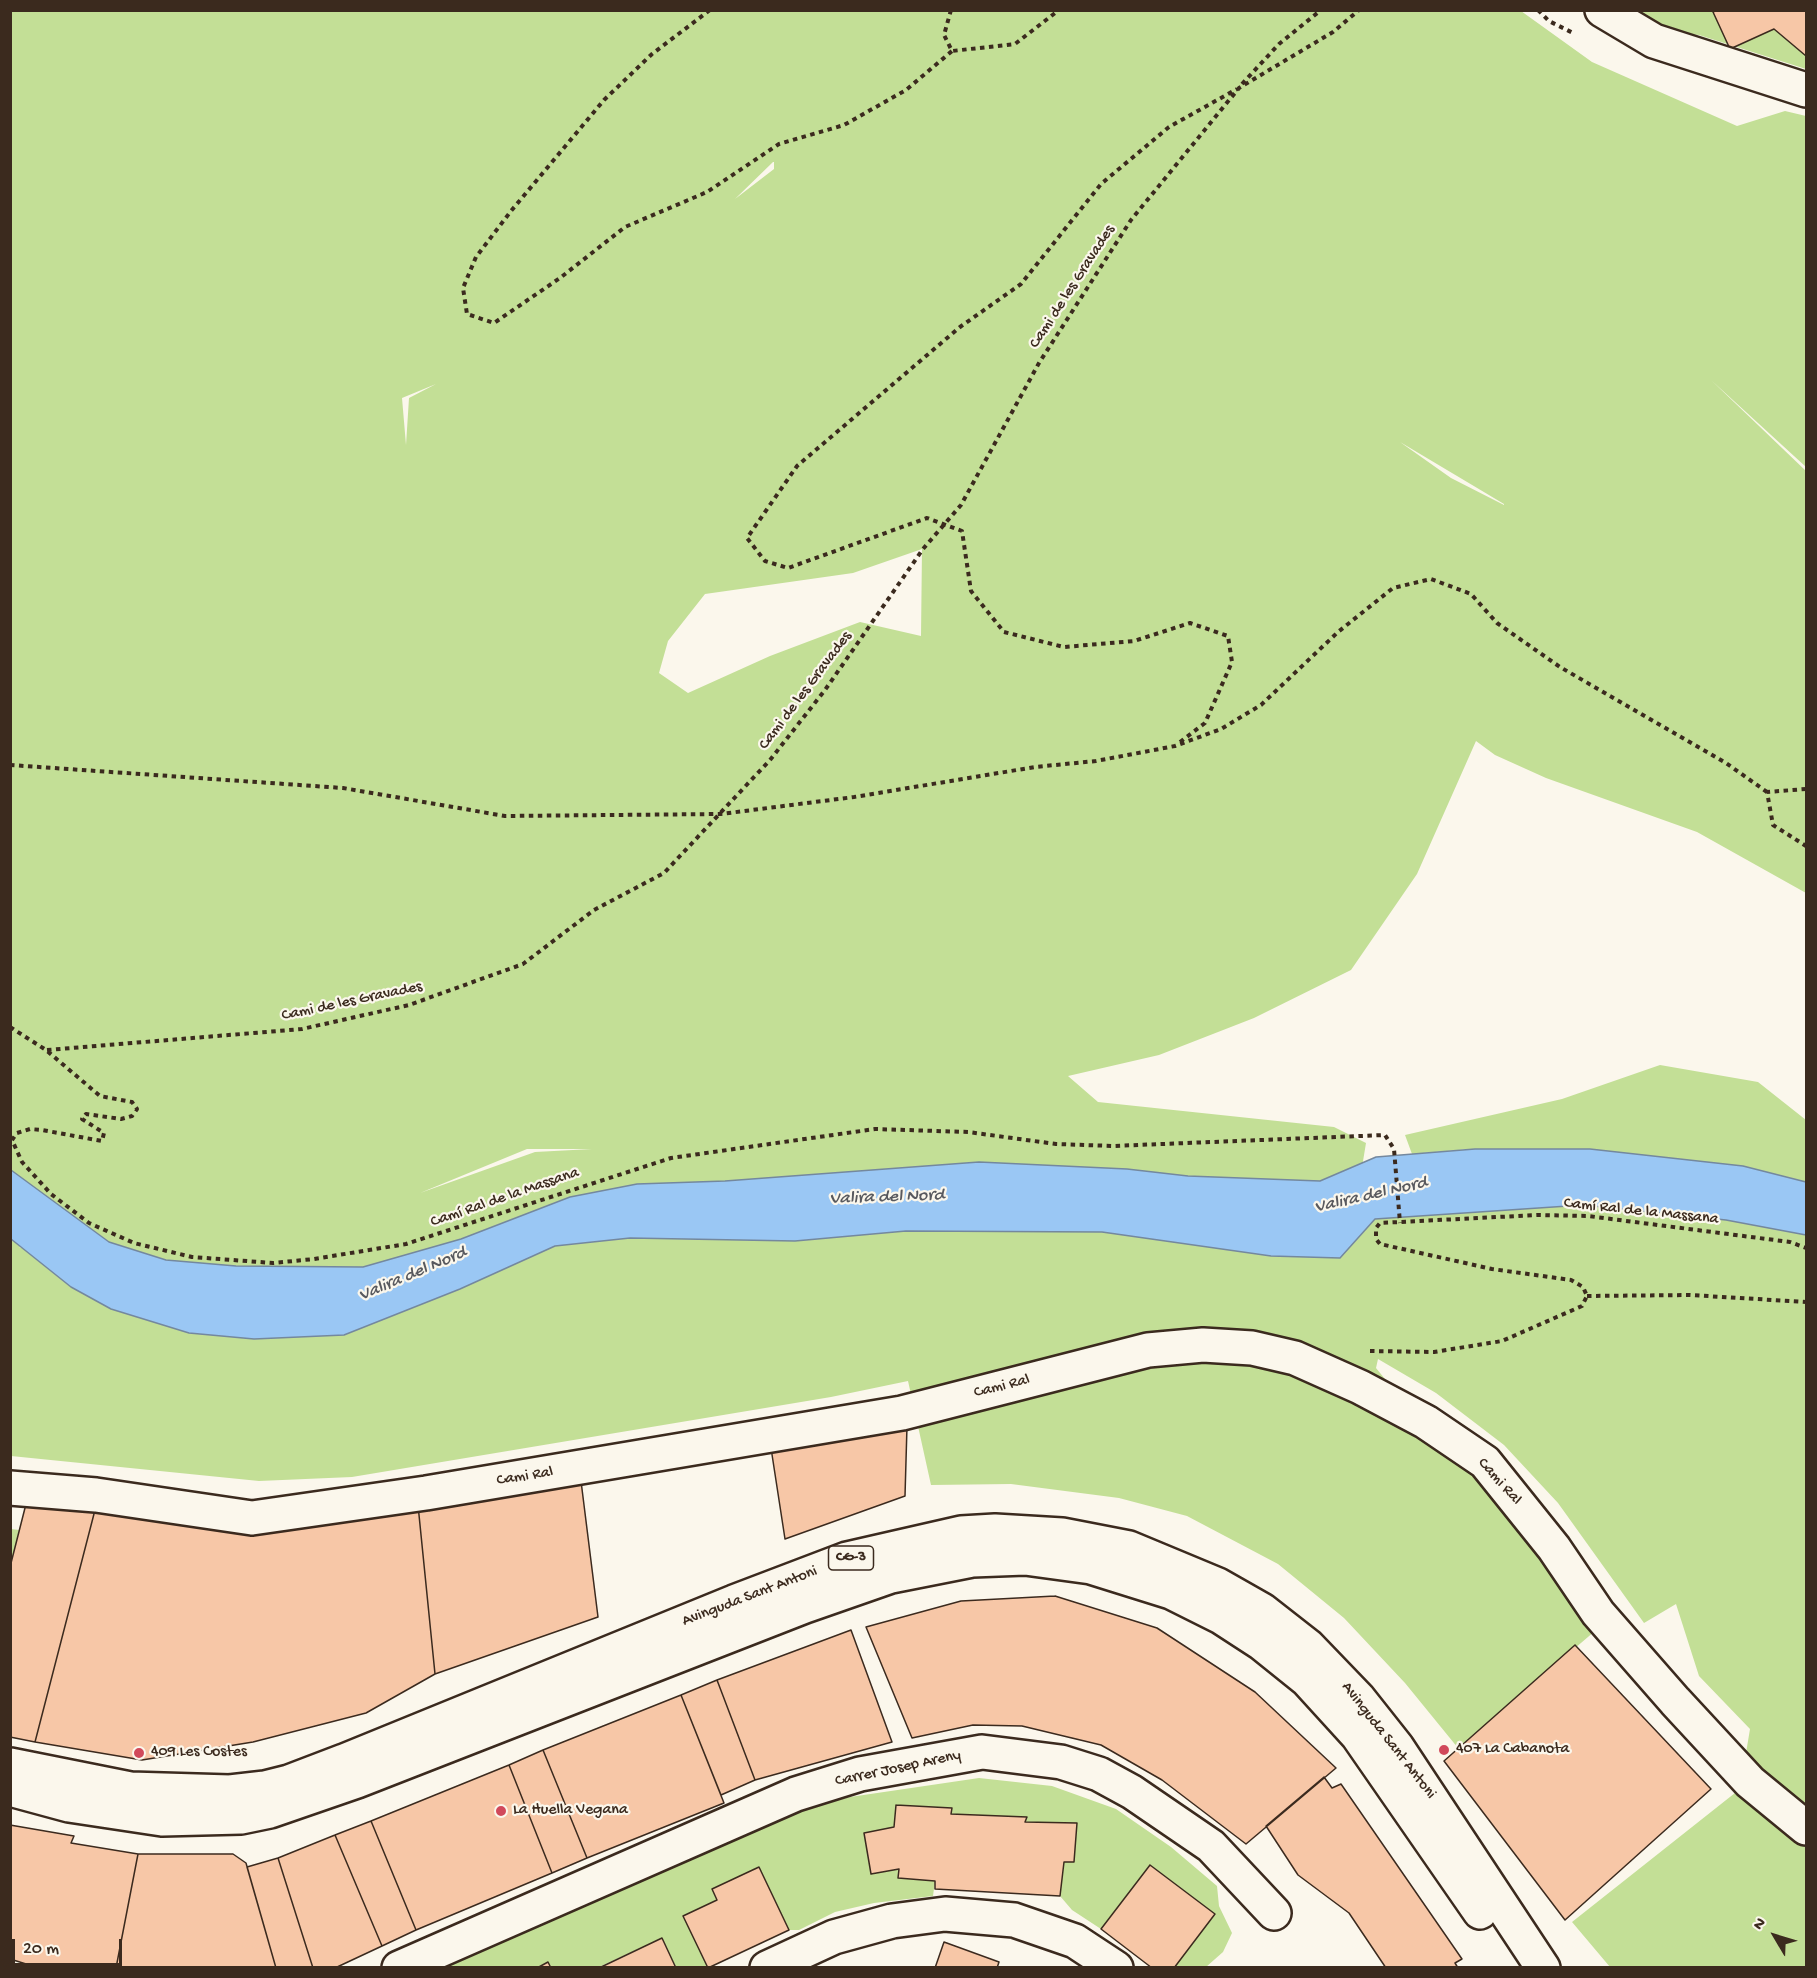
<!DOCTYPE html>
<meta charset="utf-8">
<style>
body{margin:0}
#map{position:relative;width:1817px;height:1978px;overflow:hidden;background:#fbf7ec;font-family:"Gochi Hand",sans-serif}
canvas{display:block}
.frame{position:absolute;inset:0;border:12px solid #3b2a1e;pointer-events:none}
.north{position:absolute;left:1745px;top:1906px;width:60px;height:60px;-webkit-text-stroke:4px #fbf7ec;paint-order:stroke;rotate:308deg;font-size:16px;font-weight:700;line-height:24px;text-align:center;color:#3b2a1e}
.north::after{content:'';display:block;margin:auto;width:21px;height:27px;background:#3b2a1e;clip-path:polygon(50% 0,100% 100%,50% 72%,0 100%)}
.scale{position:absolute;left:12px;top:1939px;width:110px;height:27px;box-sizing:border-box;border:3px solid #3b2a1e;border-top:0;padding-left:8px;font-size:18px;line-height:21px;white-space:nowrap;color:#3b2a1e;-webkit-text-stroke:4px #fbf7ec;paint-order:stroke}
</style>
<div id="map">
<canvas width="1817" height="1978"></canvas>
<div class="frame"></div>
<div class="north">N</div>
<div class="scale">20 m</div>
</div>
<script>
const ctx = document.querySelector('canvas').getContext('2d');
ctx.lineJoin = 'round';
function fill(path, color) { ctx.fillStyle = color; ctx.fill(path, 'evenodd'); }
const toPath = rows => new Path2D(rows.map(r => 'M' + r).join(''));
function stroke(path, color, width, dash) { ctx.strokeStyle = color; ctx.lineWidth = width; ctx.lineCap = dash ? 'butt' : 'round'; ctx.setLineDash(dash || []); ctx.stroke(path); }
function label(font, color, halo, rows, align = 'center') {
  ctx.font = font + ' "Gochi Hand",sans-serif'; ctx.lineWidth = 4.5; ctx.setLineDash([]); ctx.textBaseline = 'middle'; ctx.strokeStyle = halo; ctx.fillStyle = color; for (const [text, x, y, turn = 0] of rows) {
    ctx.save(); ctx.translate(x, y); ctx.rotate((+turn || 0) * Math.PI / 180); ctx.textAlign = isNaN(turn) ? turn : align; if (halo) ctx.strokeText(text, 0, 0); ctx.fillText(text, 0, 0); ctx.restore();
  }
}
fill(toPath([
 [10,11,1521,11,1592,62,1737,126,1785,111,1806,116,1806,467,1711,380,1806,471,1806,893,1697,832,1546,778,1495,755,1476,741,1417,874,1351,970,1254,1018,1159,1055,1068,1076,1098,1102,1334,1127,1366,1143,1349,1246,1375,1219,1583,1205,1726,1220,1806,1235,1806,1967,1610,1967,1572,1922,1740,1789,1750,1729,1699,1676,1676,1604,1644,1623,1558,1503,1504,1445,1436,1393,1378,1359,1376,1368,1398,1395,1477,1473,1530,1547,1578,1605,1595,1631,1458,1748,1405,1683,1344,1618,1278,1564,1187,1516,1119,1498,1011,1484,931,1485,908,1381,831,1397,352,1477,259,1481,11,1456],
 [774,162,774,169,735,199,773,162],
 [436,384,409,398,406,445,402,398],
 [1400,442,1504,504,1504,505,1451,478],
 [922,549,921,636,860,622,770,656,688,693,659,673,668,641,705,594,853,573],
 [527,1149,592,1149,535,1152,420,1193],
 [637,1184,793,1241,630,1238,555,1246,460,1289,344,1335,19,1247,76,1218,109,1242,166,1260,235,1266,363,1267,461,1239,570,1197],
 [1629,11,1806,11,1806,69,1699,35,1677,33],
 [1660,1065,1758,1082,1806,1120,1806,1185,1470,1149,1412,1154,1405,1135,1562,1099],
 [11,1529,19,1530,11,1567],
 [979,1778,1052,1786,1116,1809,1171,1847,1217,1886,1219,1906,1232,1933,1223,1952,1206,1967,1164,1967,1149,1866,1101,1929,1072,1910,1060,1896,1064,1862,1074,1862,1077,1823,1025,1822,1027,1818,951,1814,952,1808,896,1805,894,1827,864,1833,871,1874,899,1869,898,1878,935,1881,933,1896,874,1903,835,1912,799,1930,789,1930,759,1867,712,1889,717,1900,683,1916,708,1967,676,1967,662,1938,599,1967,551,1967,548,1962,537,1967,438,1968,795,1811,850,1797]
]), '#c3df96');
const water = toPath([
 [1475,1149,1590,1149,1743,1166,1806,1182,1806,1235,1726,1220,1583,1205,1375,1219,1340,1258,1271,1256,1102,1232,906,1231,795,1241,630,1238,555,1246,460,1289,344,1335,254,1339,189,1333,111,1309,71,1287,11,1239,11,1170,109,1242,166,1260,236,1266,363,1267,461,1239,570,1197,637,1184,725,1181,979,1162,1127,1169,1188,1176,1320,1181,1376,1157,1475,1149]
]);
fill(water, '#9ac7f4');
stroke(water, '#74889e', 1.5);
const building = toPath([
 [1717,10,1806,10,1806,56,1774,29,1730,49,1713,12,1717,10],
 [907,1426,905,1496,785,1539,771,1448,907,1426],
 [581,1481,598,1617,435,1674,418,1505,581,1481],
 [26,1504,95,1510,35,1742,10,1737,10,1567,26,1504],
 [418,1505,435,1674,366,1713,253,1742,142,1760,35,1742,95,1510,418,1505],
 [1055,1596,1157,1628,1255,1692,1336,1768,1246,1844,1162,1780,1101,1745,1022,1726,973,1725,912,1738,866,1627,961,1601,1055,1596],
 [851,1630,892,1742,755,1780,717,1680,851,1630],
 [1575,1645,1711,1789,1565,1920,1444,1761,1575,1645],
 [717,1680,755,1780,721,1795,681,1695,717,1680],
 [681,1695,724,1803,587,1858,543,1750,681,1695],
 [543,1750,587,1858,552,1873,509,1765,543,1750],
 [509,1765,552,1873,416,1930,371,1821,509,1765],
 [1324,1777,1332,1788,1341,1784,1462,1959,1455,1963,1458,1968,1386,1968,1349,1913,1298,1875,1266,1826,1324,1777],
 [896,1805,952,1808,951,1814,1027,1817,1025,1822,1077,1823,1074,1862,1064,1862,1060,1896,935,1889,935,1881,898,1878,899,1869,871,1874,864,1833,894,1827,896,1805],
 [371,1821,416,1930,382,1946,335,1835,371,1821],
 [10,1825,74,1836,71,1843,138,1854,116,1968,39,1968,10,1959,10,1825],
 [335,1835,382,1946,335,1968,313,1968,278,1858,335,1835],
 [138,1854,233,1854,246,1863,276,1968,116,1968,138,1854],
 [278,1858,313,1968,276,1968,247,1867,278,1858],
 [1150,1865,1215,1914,1174,1968,1152,1968,1101,1929,1150,1865],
 [759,1867,789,1930,708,1968,683,1916,717,1900,712,1889,759,1867],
 [662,1938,676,1968,599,1968,662,1938],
 [944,1942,999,1962,997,1968,935,1968,944,1942],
 [548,1962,551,1968,537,1968,548,1962]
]);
fill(building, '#f7c7a7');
stroke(building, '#3b2a1e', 1.5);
const minor = toPath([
 [10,1488,96,1495,252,1518,426,1493,902,1413,1148,1350,1203,1345,1252,1348,1295,1358,1360,1387,1426,1422,1485,1462,1554,1548,1598,1613,1675,1701,1750,1782,1806,1828],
 [399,1968,796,1794,860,1774,982,1752,1061,1762,1099,1774,1132,1792,1211,1846,1274,1913],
 [767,1968,834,1937,892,1921,945,1914,1014,1920,1075,1941,1116,1968]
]);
const secondary = toPath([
 [1602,10,1654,41,1806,90]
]);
const primary = toPath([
 [10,1765,130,1789,230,1792,265,1788,289,1782,344,1761,734,1602,847,1559,961,1533,995,1531,1062,1535,1129,1548,1218,1585,1262,1610,1308,1646,1359,1699,1397,1747,1543,1968],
 [10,1789,69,1805,162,1819,241,1817,270,1811,357,1781,805,1606,891,1576,972,1560,1025,1558,1091,1567,1171,1592,1221,1617,1261,1643,1307,1680,1358,1736,1480,1912]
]);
stroke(minor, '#3b2a1e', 38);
stroke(secondary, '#3b2a1e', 38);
stroke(primary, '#3b2a1e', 38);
stroke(toPath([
 [710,10,652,54,604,100,511,211,476,257,463,288,467,314,494,323,560,278,625,227,707,192,779,144,844,125,906,90,952,51],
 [775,10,793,10],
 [951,10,944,35,952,51,1015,44,1059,10],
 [1538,10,1549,21,1575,34],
 [1242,84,1279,44,1321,10],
 [1180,742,1205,723,1232,662,1228,636,1190,623,1134,641,1064,647,1004,632,971,591,962,531,927,518,788,568,765,561,747,538,797,466,960,327,1021,284,1101,184,1169,127,1237,89],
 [10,765,343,788,505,816,721,814,854,797,1035,767,1096,761,1175,746,1221,729,1261,705,1338,632,1393,588,1431,579,1471,594,1497,623,1560,667,1726,763,1767,792],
 [1806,789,1767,792,1773,825,1806,846],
 [10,1027,46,1050,100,1096,132,1102,137,1109,132,1116,121,1119,86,1114,82,1119,104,1133,102,1141,42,1130,30,1129,17,1133,12,1140,22,1162,51,1194,89,1223,134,1243,192,1257,273,1263,314,1259,406,1244,671,1158,875,1129,968,1132,1056,1144,1113,1146,1385,1135,1394,1149,1400,1223],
 [47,1050,302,1029,409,1005,523,964,594,910,664,873,770,760,825,690,923,549,961,505,1039,363,1131,220,1239,88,1333,32,1359,10],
 [1587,1296,1690,1295,1806,1302],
 [1370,1351,1434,1352,1502,1341,1582,1306,1587,1296,1583,1287,1571,1280,1492,1269,1380,1244,1376,1239,1376,1228,1380,1223,1537,1215,1588,1216,1790,1242,1806,1248]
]), '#3b2a1e', 4, [4.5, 4.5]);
stroke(minor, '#fbf7ec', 33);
stroke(secondary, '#fbf7ec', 33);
stroke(primary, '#fbf7ec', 33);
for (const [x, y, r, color] of [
 [1444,1750,6,"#d1495b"],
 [139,1753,6,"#d1495b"],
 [501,1811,6,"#d1495b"]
]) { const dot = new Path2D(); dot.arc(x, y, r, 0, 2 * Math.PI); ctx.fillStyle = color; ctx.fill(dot); stroke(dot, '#fbf7ec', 2); }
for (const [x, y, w] of [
 [851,1558,45]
]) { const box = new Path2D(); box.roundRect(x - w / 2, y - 12, w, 24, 4.5); ctx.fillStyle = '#fbf7ec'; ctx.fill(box); stroke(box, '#3b2a1e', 1.5); }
label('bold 15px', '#3b2a1e', null, [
 ["CG-3",851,1558]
]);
label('16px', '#3b2a1e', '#fbf7ec', [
 ["Cami de les Gravades",1073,287,-57],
 ["Cami de les Gravades",806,691,-53],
 ["Cami de les Gravades",352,1002,-12],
 ["Camí Ral de la Massana",505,1198,-19],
 ["Camí Ral de la Massana",1641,1212,6],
 ["Cami Ral",1002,1387,-14],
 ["Cami Ral",525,1477,-9],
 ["Cami Ral",1499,1482,48],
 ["Avinguda Sant Antoni",750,1597,-21],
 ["Avinguda Sant Antoni",1388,1741,52],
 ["Carrer Josep Areny",898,1769,-12]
]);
label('16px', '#3b2a1e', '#fbf7ec', [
 ["407 La Cabanota",1456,1750],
 ["409 Les Costes",151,1753],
 ["La Huella Vegana",513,1811]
], 'left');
label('italic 18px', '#58595e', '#fbf7ec', [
 ["Valira del Nord",1371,1196,-13],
 ["Valira del Nord",887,1198,-2],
 ["Valira del Nord",413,1275,-23]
]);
</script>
